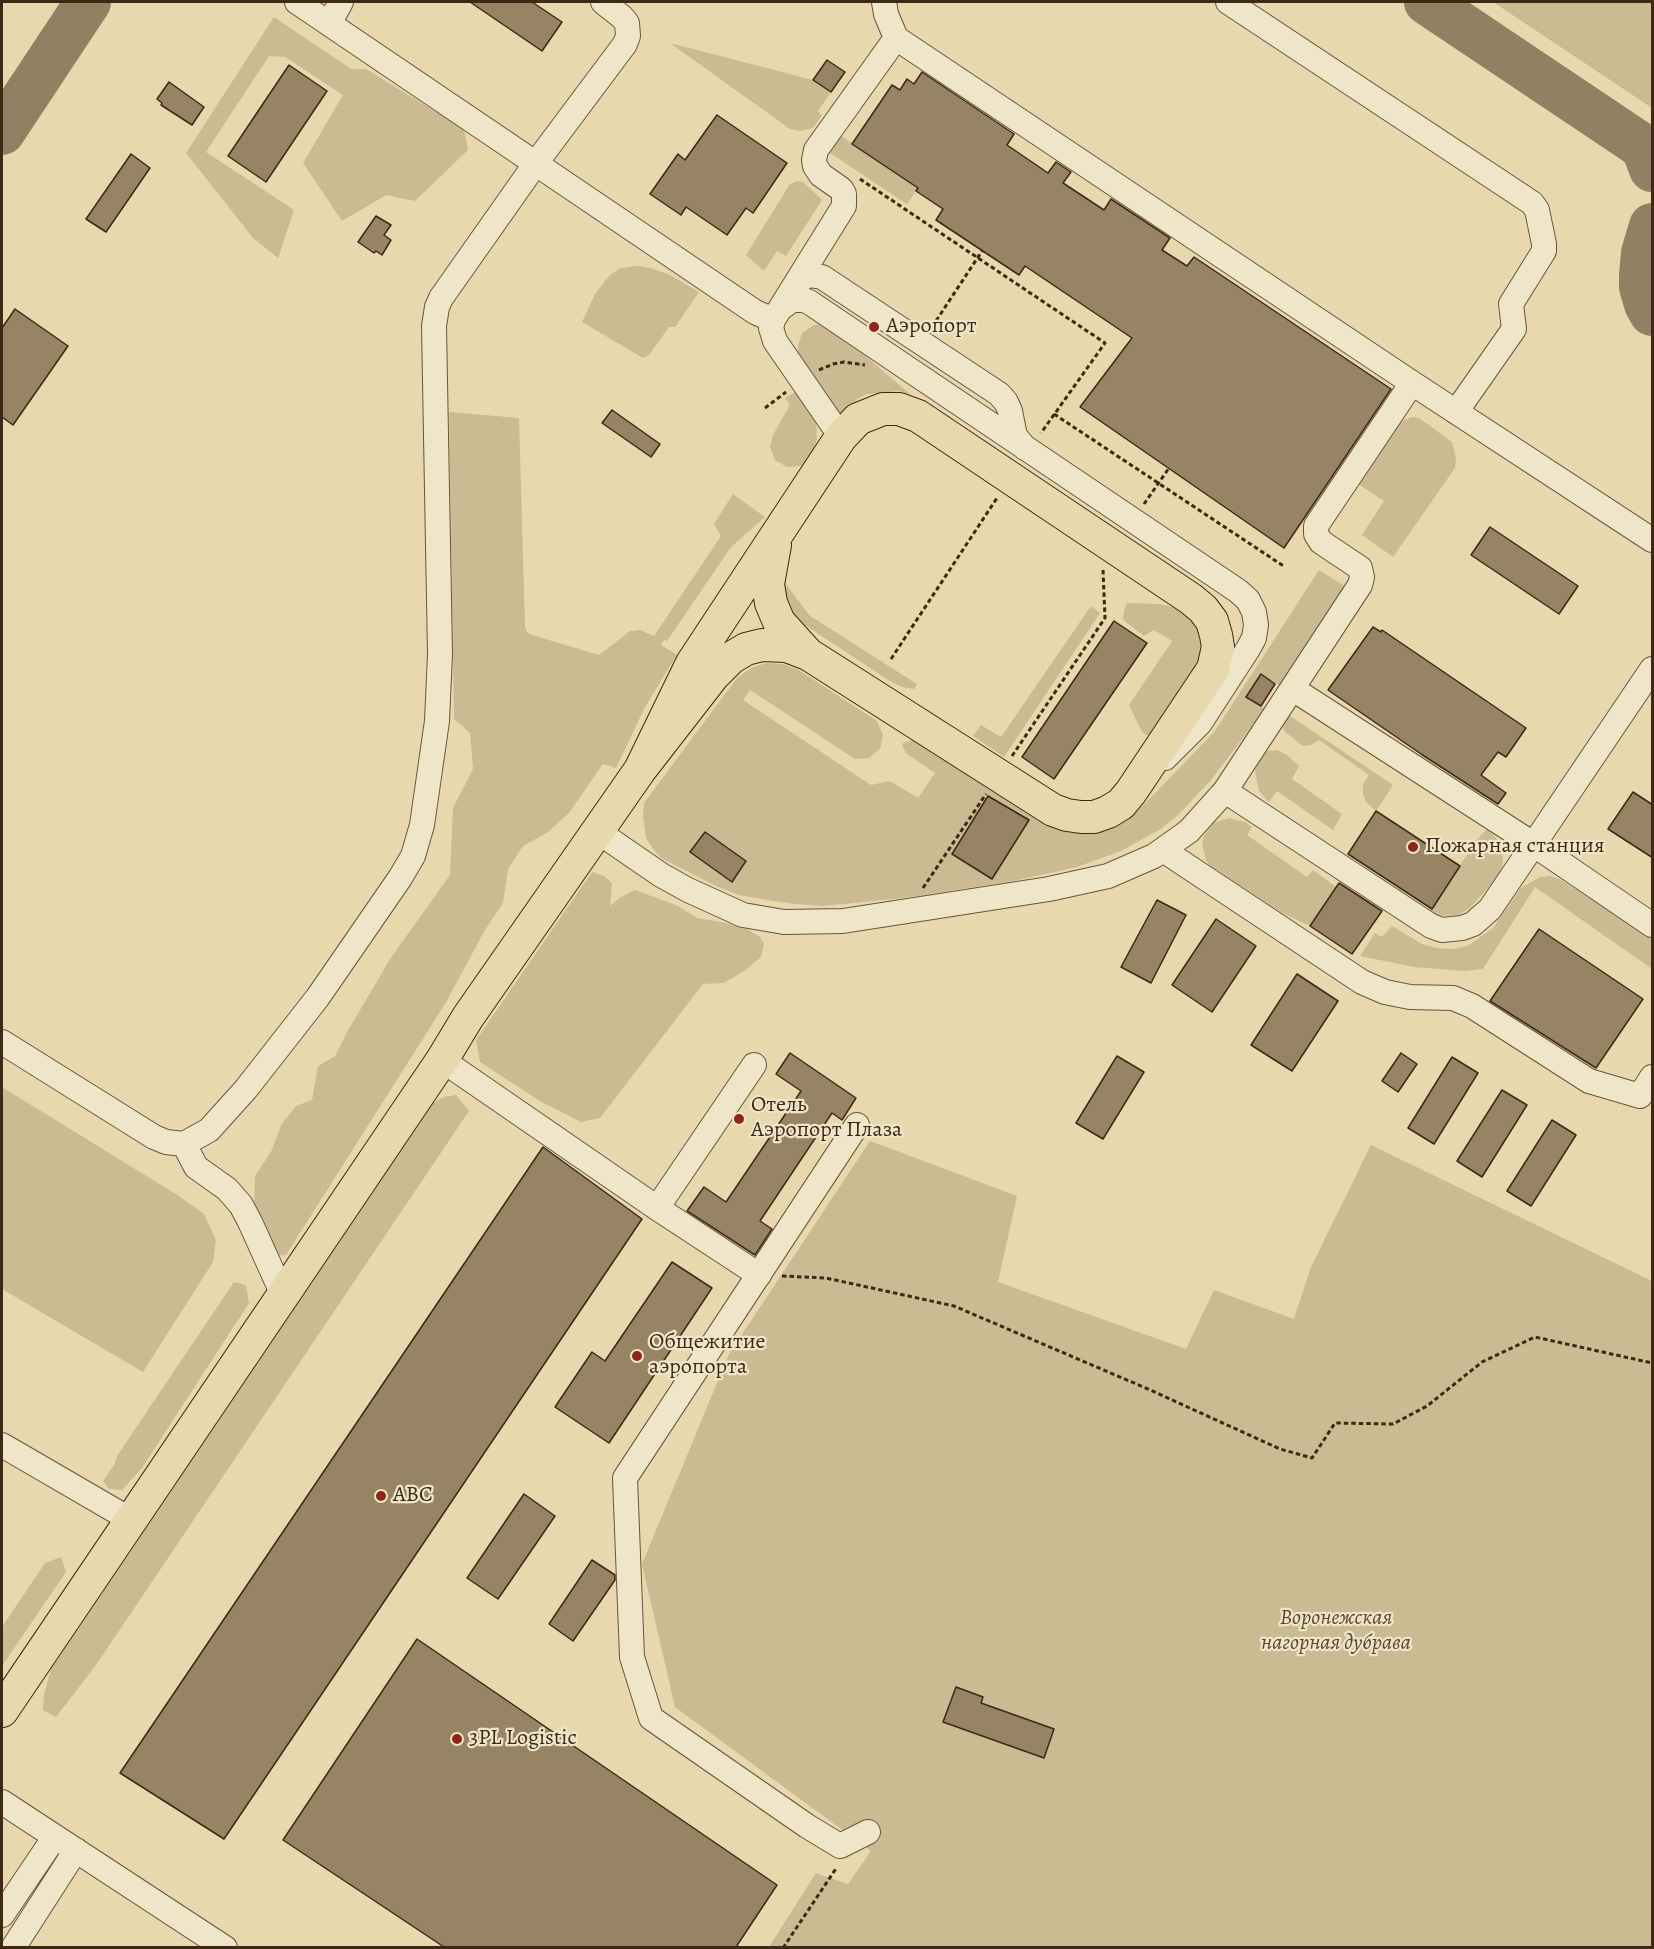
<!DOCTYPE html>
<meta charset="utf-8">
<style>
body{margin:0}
#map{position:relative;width:1654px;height:1949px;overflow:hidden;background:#e7d9ad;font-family:Alegreya,serif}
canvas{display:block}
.frame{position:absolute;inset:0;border:3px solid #3e2816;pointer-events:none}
</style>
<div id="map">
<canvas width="1654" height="1949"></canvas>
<div class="frame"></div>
</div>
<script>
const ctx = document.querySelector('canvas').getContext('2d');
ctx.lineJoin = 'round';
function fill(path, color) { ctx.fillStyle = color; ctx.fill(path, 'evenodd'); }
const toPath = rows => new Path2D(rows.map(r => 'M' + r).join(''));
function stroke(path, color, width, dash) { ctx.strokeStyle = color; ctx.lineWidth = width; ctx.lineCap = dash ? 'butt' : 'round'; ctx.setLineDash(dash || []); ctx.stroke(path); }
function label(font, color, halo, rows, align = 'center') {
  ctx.font = font + ' Alegreya,serif'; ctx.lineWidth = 4.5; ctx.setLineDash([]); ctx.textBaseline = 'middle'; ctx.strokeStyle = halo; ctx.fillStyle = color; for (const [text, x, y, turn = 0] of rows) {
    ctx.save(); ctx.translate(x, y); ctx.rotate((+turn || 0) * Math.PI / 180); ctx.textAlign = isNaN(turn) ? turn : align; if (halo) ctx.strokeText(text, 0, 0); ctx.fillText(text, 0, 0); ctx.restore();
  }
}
fill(toPath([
 [1493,2,1652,2,1652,108],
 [274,17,351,69,366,69,464,129,468,150,415,201,386,195,342,221,303,163,343,95,285,57,269,56,206,152,294,210,278,258,253,238,186,153],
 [670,43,813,80,831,92,818,111,822,115,813,128,800,131,790,129],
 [837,133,918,188,907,204,827,151],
 [797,181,803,182,822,200,786,256,777,251,764,271,746,255,790,184],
 [638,266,651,268,670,275,699,292,675,327,669,327,649,355,643,358,582,322,595,294,610,275,621,268],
 [821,324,835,330,910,394,899,391,867,394,857,399,840,414,798,352,798,346,802,333,814,325],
 [795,392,813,415,816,422,817,439,812,454,807,461,801,466,787,467,775,460,770,446,773,435,790,405,785,398],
 [449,412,519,418,525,627,527,632,532,635,599,655,630,631,640,630,654,636,721,536,714,524,733,494,765,517,731,547,667,641,664,640,661,645,676,654,676,656,644,709,616,768,603,764,569,813,548,832,523,846,508,869,503,903,485,930,445,1004,286,1255,272,1256,254,1214,255,1176,272,1150,281,1125,296,1106,312,1100,318,1066,335,1056,346,1034,390,959,450,875,453,808,473,769,470,733,454,719],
 [1413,417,1419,418,1452,442,1456,458,1455,468,1393,557,1362,535,1384,501,1357,483,1398,422],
 [1319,570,1346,587,1281,686,1260,675,1247,697,1265,709,1211,780,1180,813,1161,829,1121,851,1077,867,1013,881,903,898,824,906,795,904,767,900,739,895,718,887,661,858,653,849,646,838,643,816,644,803,737,678,753,667,767,663,783,664,797,669,877,721,883,735,880,749,869,758,855,759,750,690,743,700,871,785,890,781,918,798,935,773,907,754,902,746,903,743,912,740,1099,831,1117,825,1136,813,1215,731],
 [785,583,810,616,917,684,914,689,902,687,888,680,799,621,788,608,784,589],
 [1127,603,1159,604,1176,608,1193,622,1201,637,1202,646,1196,666,1150,737,1142,732,1129,705,1172,641,1154,630,1144,636,1123,620,1124,610],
 [1091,606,1100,613,1004,757,973,736,981,725,1001,737],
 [1287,714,1393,785,1376,811,1366,802,1363,795,1363,784,1369,775,1319,740,1311,745,1303,746,1284,731,1283,724],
 [1277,750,1287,755,1299,766,1292,779,1342,814,1333,830,1277,791,1269,802,1259,791,1255,771,1261,758,1267,751],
 [1229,818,1245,822,1252,827,1247,835,1307,877,1313,870,1336,887,1310,926,1282,913,1211,866,1206,860,1202,844,1204,836,1214,823],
 [1487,829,1498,840,1501,850,1503,860,1501,871,1497,878,1470,908,1458,915,1435,916,1428,912,1477,840],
 [592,872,604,876,612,883,610,906,619,898,635,890,678,906,697,918,726,923,749,930,760,937,764,944,761,957,744,971,724,983,703,984,600,1118,581,1122,538,1100,480,1062,476,1040],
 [1551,876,1561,880,1652,938,1652,969,1535,887,1483,969,1465,971,1414,967,1360,956,1375,933,1382,937,1392,926,1422,944,1437,948,1455,949,1469,945,1493,928,1521,888,1540,877],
 [2,1087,179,1196,204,1214,216,1240,213,1262,143,1372,2,1289],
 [456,1095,469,1111,96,1665,56,1717,43,1710,44,1694,51,1669,431,1104,444,1097],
 [870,1141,1017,1196,998,1282,1186,1349,1214,1290,1294,1319,1311,1267,1371,1145,1652,1281,1652,1947,769,1947,816,1873,848,1884,871,1851,675,1707,642,1564,729,1354],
 [234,1282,246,1285,249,1303,142,1468,122,1490,109,1489,103,1481,114,1465,117,1456],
 [61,1557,66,1572,2,1666,2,1627,45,1563]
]), '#cabb93');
stroke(toPath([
 [1427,2,1639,144,1645,150,1652,169],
 [2,132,88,2],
 [1652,226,1644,253,1642,275,1642,287,1647,304,1652,313]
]), '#928062', 46);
const building = toPath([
 [470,2,532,2,562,22,542,51,470,2],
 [827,60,845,72,831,92,813,80,827,60],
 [289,65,327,91,266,182,228,156,289,65],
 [922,72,1014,134,1007,145,1048,173,1056,162,1071,172,1063,183,1104,210,1111,199,1170,238,1162,250,1187,266,1194,257,1391,389,1284,548,1080,407,1132,338,1025,266,1019,275,936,220,943,209,916,191,918,188,852,144,892,85,900,90,907,79,914,84,922,72],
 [169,82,204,107,192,125,161,105,162,103,157,99,169,82],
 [717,115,787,163,753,213,746,208,727,235,686,207,681,215,650,194,678,154,685,160,717,115],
 [131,154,150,168,106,232,86,219,131,154],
 [376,216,391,225,384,235,391,240,382,255,376,251,374,253,358,242,376,216],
 [15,309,68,346,13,425,2,417,2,328,15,309],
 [612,410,660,444,651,457,602,423,612,410],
 [1490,527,1578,586,1559,614,1471,555,1490,527],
 [1114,621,1147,643,1054,779,1022,757,1114,621],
 [1373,627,1381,632,1382,630,1526,728,1506,757,1498,752,1481,775,1506,793,1498,804,1421,754,1328,690,1373,627],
 [1261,674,1275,684,1261,706,1246,697,1261,674],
 [1633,792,1653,805,1653,858,1608,829,1633,792],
 [988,796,1029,820,992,879,952,854,988,796],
 [1376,811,1460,866,1432,909,1348,854,1376,811],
 [705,832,746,861,732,882,690,852,705,832],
 [1339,883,1382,911,1352,954,1310,926,1339,883],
 [1157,900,1186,915,1151,983,1121,967,1157,900],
 [1216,919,1256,946,1212,1012,1172,985,1216,919],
 [1539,929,1643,999,1596,1068,1490,1001,1539,929],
 [1297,974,1338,1001,1292,1071,1251,1045,1297,974],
 [790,1053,856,1098,842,1120,832,1113,760,1221,772,1229,755,1255,687,1211,704,1187,726,1202,801,1091,776,1074,790,1053],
 [1401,1053,1417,1064,1398,1092,1382,1081,1401,1053],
 [1117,1056,1144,1072,1103,1139,1076,1123,1117,1056],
 [1452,1057,1478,1073,1434,1144,1408,1128,1452,1057],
 [1502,1090,1527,1105,1482,1177,1457,1161,1502,1090],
 [1552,1120,1576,1135,1531,1206,1507,1191,1552,1120],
 [543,1147,642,1219,224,1839,120,1773,543,1147],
 [672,1262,712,1288,609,1443,555,1407,592,1352,605,1361,672,1262],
 [524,1494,555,1516,498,1599,467,1578,524,1494],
 [592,1560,615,1575,615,1580,573,1641,549,1624,592,1560],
 [417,1639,777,1885,736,1947,444,1947,283,1840,417,1639],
 [956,1687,983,1697,981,1703,1054,1729,1044,1758,943,1722,956,1687]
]);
fill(building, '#968465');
stroke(building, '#3e2816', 1.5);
const minor = toPath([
 [297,2,755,312,773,320],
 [884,2,886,14,896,38,1412,383,1652,540],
 [1228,2,1532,203,1537,210,1544,244,1544,251,1511,304,1514,329,1456,412],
 [330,22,341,2],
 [798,281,809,275,822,277,999,394,1006,402,1010,411,1015,436,1025,448],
 [781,308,792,300,804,300,809,302,1238,591,1248,600,1254,612,1256,625,1254,638,1248,649,1200,723,1165,758],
 [841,437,775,341,771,328,773,320,844,206,844,194,841,189,821,175,815,166,814,160,816,150,896,38],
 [1293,689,1533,844,1652,925],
 [1225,791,1431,926,1442,930,1462,928,1473,924,1490,909,1652,669],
 [597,831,661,875,688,890,743,915,784,922,843,921,1049,889,1108,876,1154,856,1189,831,1225,791,1360,585,1362,577,1360,568,1321,542,1316,534,1316,526,1412,383],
 [1163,850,1362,982,1385,992,1410,997,1453,998,1472,1006,1589,1081,1640,1096,1652,1077],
 [2,1042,154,1137,166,1142,184,1144,209,1130,246,1089,318,997,400,878,413,856,422,825,437,721,440,654,434,326,437,307,441,298,536,163,625,44,628,36,627,23,622,17,603,2],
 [442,1060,657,1208,759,1275],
 [857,1125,625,1478,632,1657,651,1718,807,1826,840,1846,868,1832],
 [184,1144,196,1167,227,1189,241,1205,250,1222,283,1295],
 [657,1208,754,1065],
 [2,1445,131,1520],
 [2,1802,225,1948],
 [2,1915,54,1838],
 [13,1948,76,1850]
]);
const major = toPath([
 [775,545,768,584,771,603,779,622,808,654],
 [2,1711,442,1060,468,1017,640,770,713,676,731,658,746,649,762,645,787,646,808,654,1053,810,1067,815,1081,817,1094,817,1108,812,1121,804,1131,792,1213,669,1218,647,1216,635,1212,621,1203,609,1191,599,918,416,899,409,883,409,858,419,841,437,692,663,640,770]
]);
stroke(minor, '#68543c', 26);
stroke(major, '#3e2816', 34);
stroke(toPath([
 [860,179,1105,343,1041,433],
 [932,327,982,251],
 [819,370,833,364,844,362,865,365],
 [765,408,786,392],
 [1054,414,1285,567],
 [1144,504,1169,468],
 [891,659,997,498],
 [1012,756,1105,618,1103,570],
 [923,888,986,794],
 [782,1276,826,1278,954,1306,1148,1389,1280,1449,1312,1458,1335,1423,1393,1424,1427,1406,1482,1362,1535,1337,1652,1363],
 [783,1948,837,1867]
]), '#3e2816', 3, [4.5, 3]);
stroke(minor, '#efe6ca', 24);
stroke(major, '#e7d9ad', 32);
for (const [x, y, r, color] of [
 [874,327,6,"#8f2418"],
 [1413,847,6,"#8f2418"],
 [739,1119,6,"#8f2418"],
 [637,1356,6,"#8f2418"],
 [381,1496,6,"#8f2418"],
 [457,1739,6,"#8f2418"]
]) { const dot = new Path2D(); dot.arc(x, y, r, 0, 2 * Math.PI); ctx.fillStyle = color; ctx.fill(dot); stroke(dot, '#efe6ca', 2); }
label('22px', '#3e2816', '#efe6ca', [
 ["Аэропорт",886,327],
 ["Пожарная станция",1425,847],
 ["Отель",751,1106],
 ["Аэропорт Плаза",751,1131],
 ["Общежитие",649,1343],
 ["аэропорта",649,1368],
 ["ABC",393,1496],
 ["3PL Logistic",469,1739]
], 'left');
label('italic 22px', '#5a452f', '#efe6ca', [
 ["Воронежская",1336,1619],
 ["нагорная дубрава",1336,1644]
]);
</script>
